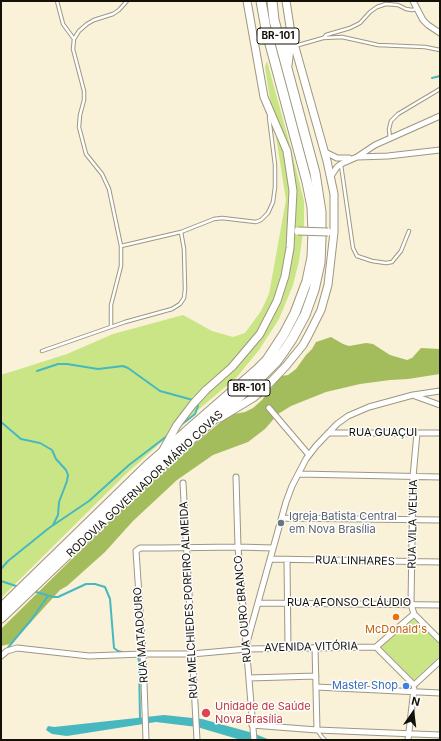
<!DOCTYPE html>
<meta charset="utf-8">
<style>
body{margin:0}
#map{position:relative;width:441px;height:741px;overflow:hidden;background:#f9f1d8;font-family:Inter,sans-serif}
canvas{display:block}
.frame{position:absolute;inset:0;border:2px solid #141109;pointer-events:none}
.north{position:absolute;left:393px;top:693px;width:40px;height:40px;-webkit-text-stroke:3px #fefefe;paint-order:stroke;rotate:14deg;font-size:11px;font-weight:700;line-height:16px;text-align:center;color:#141109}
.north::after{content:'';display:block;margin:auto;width:14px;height:18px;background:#141109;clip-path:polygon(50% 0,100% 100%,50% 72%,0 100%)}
</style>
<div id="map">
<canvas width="441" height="741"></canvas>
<div class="frame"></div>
<div class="north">N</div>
</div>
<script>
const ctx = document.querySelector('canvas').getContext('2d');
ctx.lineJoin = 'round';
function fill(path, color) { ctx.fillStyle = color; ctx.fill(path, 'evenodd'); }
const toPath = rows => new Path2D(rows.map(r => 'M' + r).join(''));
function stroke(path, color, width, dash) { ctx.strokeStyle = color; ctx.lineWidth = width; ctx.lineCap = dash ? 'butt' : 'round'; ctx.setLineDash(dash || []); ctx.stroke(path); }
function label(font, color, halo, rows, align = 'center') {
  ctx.font = font + ' Inter,sans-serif'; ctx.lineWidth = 3; ctx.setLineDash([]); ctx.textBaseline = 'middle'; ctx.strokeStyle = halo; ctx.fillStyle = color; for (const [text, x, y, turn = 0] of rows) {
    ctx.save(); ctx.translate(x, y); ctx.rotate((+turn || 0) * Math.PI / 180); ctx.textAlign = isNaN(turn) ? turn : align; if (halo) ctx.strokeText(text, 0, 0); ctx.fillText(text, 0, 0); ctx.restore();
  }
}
fill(toPath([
 [267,61,290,145,304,201,304,225,299,261,293,285,279,319,259,350,236,378,180,425,125,475,1,598,1,375,67,354,113,334,183,315,212,331,233,337,245,333,261,311,269,294,286,200,265,67],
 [414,619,440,645,440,656,414,680,381,647]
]), '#cae586');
fill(toPath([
 [331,337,343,344,349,346,366,343,373,344,390,355,407,360,412,358,421,348,440,349,440,374,408,379,390,380,360,384,326,392,291,406,278,414,265,429,248,442,213,455,177,480,133,521,105,552,67,586,60,590,22,632,10,644,1,646,1,629,158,474,223,420,234,414,245,412,253,408,262,400,281,376,288,375,296,369,306,355,312,349,316,342]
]), '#a3bd5d');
fill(toPath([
 [164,715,202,719,253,733,270,740,241,740,197,727,156,722,67,736,52,734,46,730,48,726,54,727]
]), '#47b8bf');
stroke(toPath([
 [432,78,440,76],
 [37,371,58,364,67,364,98,369,123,366,128,368,160,391,193,400],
 [1,422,21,439,40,443,52,450,56,459,66,470,68,475,67,481,59,502,58,515,53,525],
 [181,425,195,414,198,406,197,403],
 [1,569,8,561,49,528,89,501,129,465,167,436],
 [1,581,19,587],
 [33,591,53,597,58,597,86,584,95,584,105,587,110,599,114,648,118,651,125,653],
 [6,650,31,620,48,596],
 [135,656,138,657,139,661,140,719]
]), '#47b8bf', 2);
const lane = toPath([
 [57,1,63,24,74,39],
 [324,38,326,35,350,28,360,23,370,12,377,7,386,4,398,5,406,9,412,10,416,9],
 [295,46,323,38,342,37,378,45,425,47,440,50],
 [390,139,389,129,391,121,398,114,440,89],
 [341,165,353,248,357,256,372,261,386,263,392,262,401,251,409,231],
 [121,246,181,232],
 [111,327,111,305,121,266,121,246,109,189,102,174,86,154,79,127,80,115,84,100,84,91,73,49,74,39,79,31,87,24,94,20,113,14,119,10,127,1],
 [42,351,125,322,172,309,180,304,184,298,185,289,184,249,181,232,214,219,222,218,256,222,261,220,268,213,273,202,275,187,275,165,269,117],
 [317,730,322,737,325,740]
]);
const street = toPath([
 [413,1,423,20,428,25,440,33],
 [325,152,337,158,349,158],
 [357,157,388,156,440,150],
 [331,176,337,167,341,164,357,157,375,145,440,116],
 [415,396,440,405],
 [269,408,309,455],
 [328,433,438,433],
 [417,433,413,477,411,604,414,614,440,640],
 [299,474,440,477],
 [236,477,238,547,254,740],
 [183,483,197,740],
 [282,518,440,520],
 [270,559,440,562],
 [287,560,288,647],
 [259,603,440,605],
 [414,614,376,647,414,685,440,661],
 [247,642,286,502,292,486,306,459,316,446,337,424,348,416,369,407,413,395,440,391],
 [315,647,317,730],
 [1,656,7,651,17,648,89,656,143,654,192,654,247,649,376,647],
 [249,678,316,676],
 [316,687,440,693],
 [252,725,317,730,440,735],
 [146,740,143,654,136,551,140,548,161,548,238,547,273,548],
 [408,740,414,689]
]);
const secondary = toPath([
 [220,418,253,398,268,385,286,366,303,345,309,334,321,310,328,285,334,232,334,194,327,161,291,33,286,1],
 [163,450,177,425,193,404,206,390,232,367,260,334,277,301,285,276,290,248,293,191,287,151,264,97,247,1]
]);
const highway = toPath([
 [287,65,291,33],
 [1,608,147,466,257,370,267,360,284,334,295,313,307,281,312,257,313,232,312,207,307,182,266,29,261,1],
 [1,618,156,470,257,381,276,362,284,351,292,339,305,315,314,290,320,263,321,238,321,212,315,173,274,20,272,1]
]);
stroke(lane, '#9e9780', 4.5);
stroke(street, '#9e9780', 7);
stroke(secondary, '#9e9780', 9);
stroke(highway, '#9e9780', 11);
stroke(lane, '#fff', 2.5);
stroke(street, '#fff', 5);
stroke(secondary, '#fff', 7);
stroke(highway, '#fff', 9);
const secondaryBridge = toPath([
 [298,231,328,232]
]);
stroke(secondaryBridge, '#9e9780', 9, []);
stroke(secondaryBridge, '#fff', 7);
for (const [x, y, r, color] of [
 [281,523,4,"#6b7280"],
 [396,617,4,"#e8710a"],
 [406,686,4,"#3f7fe0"],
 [206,713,5,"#e0444e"]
]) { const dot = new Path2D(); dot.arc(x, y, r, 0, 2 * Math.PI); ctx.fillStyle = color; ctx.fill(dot); stroke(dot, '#fefefe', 1.5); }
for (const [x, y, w] of [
 [278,36,42],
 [249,388,42]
]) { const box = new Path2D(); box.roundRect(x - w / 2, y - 8, w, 16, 3); ctx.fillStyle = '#fefefe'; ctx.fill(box); stroke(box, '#141109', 1); }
label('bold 10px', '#141109', null, [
 ["BR-101",278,36],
 ["BR-101",249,388]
]);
label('11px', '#141109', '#fefefe', [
 ["RUA GUAÇUI",383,433],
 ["RODOVIA GOVERNADOR MÁRIO COVAS",145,484,-43],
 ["RUA VILA VELHA",413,524,-89],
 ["RUA LINHARES",355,561,1],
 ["RUA MELCHIEDES PORFIRO ALMEIDA",189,600,-93],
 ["RUA AFONSO CLÁUDIO",349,603],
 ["RUA OURO BRANCO",243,609,-95],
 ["RUA MATADOURO",141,635,-94],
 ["AVENIDA VITÓRIA",311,647,-1]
]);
label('11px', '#5b616d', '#fefefe', [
 ["Igreja Batista Central",289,517],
 ["em Nova Brasília",289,530]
], 'left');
label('11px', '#c56008', '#fefefe', [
 ["McDonald's",396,630]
]);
label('11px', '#366cbe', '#fefefe', [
 ["Master Shop",398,686]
], 'right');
label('11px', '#be3a42', '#fefefe', [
 ["Unidade de Saúde",215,707],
 ["Nova Brasília",215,720]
], 'left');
</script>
